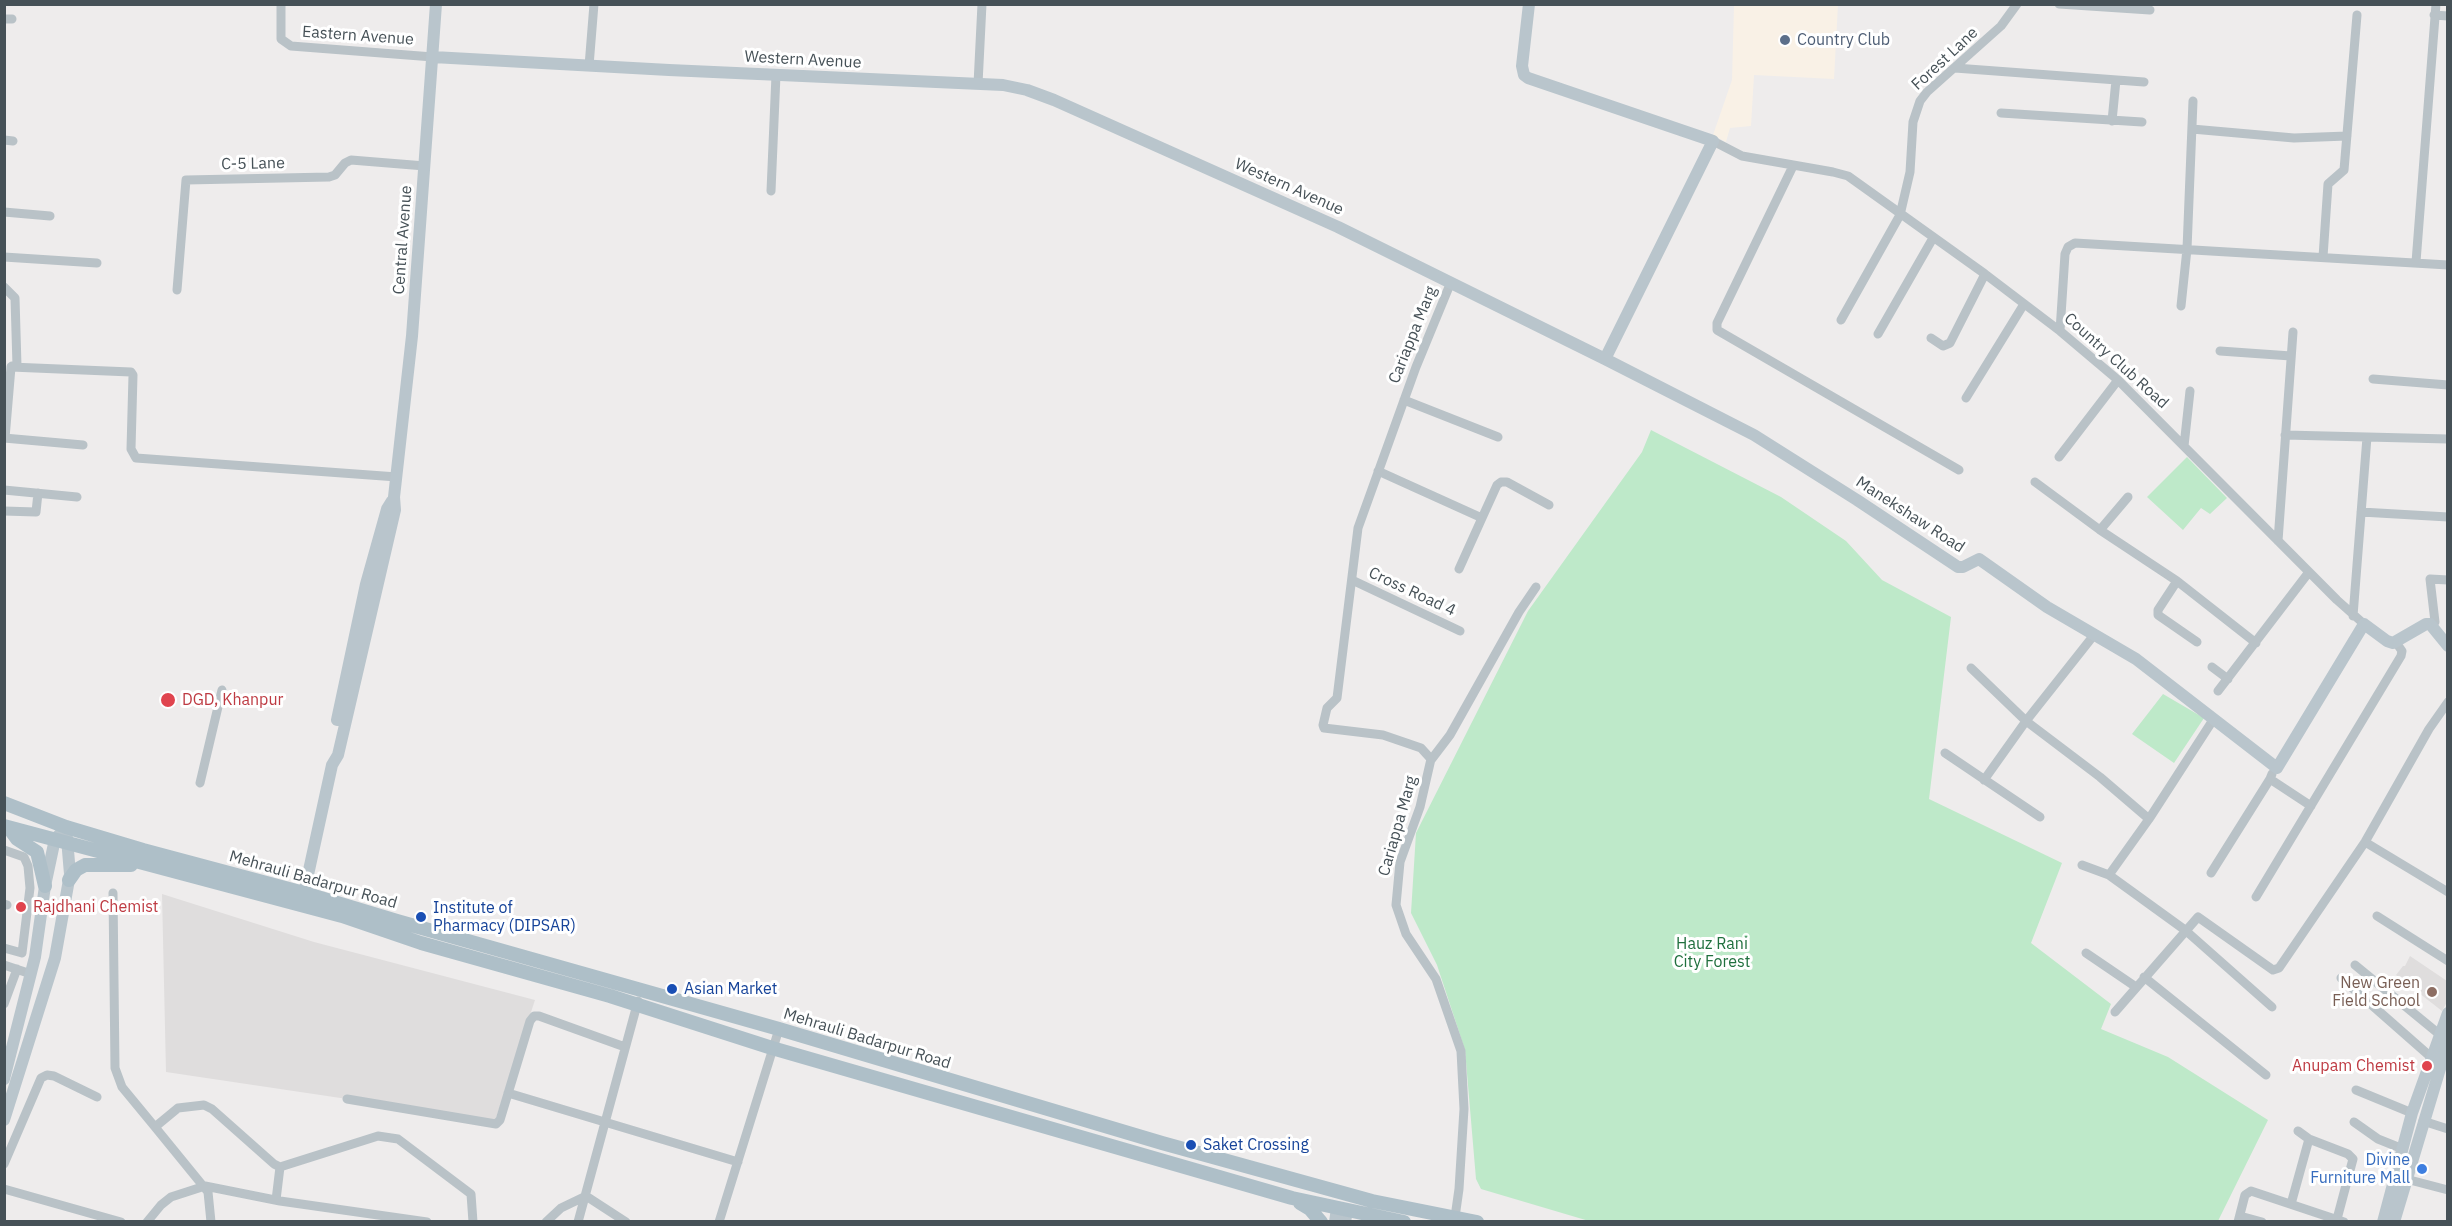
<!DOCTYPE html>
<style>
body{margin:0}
#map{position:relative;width:2452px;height:1226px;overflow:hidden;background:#eeecec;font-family:"IBM Plex Sans",sans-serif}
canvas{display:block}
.frame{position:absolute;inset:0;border:6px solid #465157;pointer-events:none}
</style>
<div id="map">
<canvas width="2452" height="1226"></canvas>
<div class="frame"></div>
</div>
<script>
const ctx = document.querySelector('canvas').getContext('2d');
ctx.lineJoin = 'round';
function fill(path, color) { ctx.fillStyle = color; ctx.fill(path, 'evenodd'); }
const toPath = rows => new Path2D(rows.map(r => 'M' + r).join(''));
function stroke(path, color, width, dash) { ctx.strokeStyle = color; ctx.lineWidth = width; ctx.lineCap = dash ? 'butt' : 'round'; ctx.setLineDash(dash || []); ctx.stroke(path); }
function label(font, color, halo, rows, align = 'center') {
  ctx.font = font + ' "IBM Plex Sans",sans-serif'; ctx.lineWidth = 6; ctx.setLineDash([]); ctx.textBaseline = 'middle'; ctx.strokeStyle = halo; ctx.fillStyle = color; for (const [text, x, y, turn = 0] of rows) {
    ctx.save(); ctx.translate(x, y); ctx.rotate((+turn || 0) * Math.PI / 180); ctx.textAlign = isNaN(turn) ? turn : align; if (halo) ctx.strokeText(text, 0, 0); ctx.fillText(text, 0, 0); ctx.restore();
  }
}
fill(toPath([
 [1734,5,1838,5,1834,79,1754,75,1751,126,1730,128,1726,142,1713,135,1732,80]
]), '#f9f1e6');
fill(toPath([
 [162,894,314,942,535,1000,495,1121,166,1072],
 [2410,956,2447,981,2447,1002,2442,1011,2396,975,2403,966,2405,966]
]), '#dfdddd');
fill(toPath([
 [1651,430,1781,497,1846,541,1882,580,1951,617,1929,799,2062,863,2031,943,2111,1004,2101,1029,2168,1057,2268,1120,2218,1221,1589,1221,1481,1189,1476,1179,1465,1050,1437,965,1411,913,1416,833,1528,611,1642,452],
 [2187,457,2227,498,2210,514,2201,508,2183,530,2147,497],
 [2163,694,2204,718,2174,763,2132,734]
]), '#bee9c9');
stroke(toPath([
 [281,4,281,39,291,46,433,57],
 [2059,4,2150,10],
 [2434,15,2448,16],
 [4,19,12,19],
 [589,66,594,4],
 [1955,68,2144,82],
 [978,84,982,4],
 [2001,113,2142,122],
 [2112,121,2116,80],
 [2192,129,2294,138,2347,136],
 [4,140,13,141],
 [1713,141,1742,156,1833,172,1848,176,1985,274,2060,331,2118,380,2337,600,2364,624],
 [1793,166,1717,323,1717,330,1959,470],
 [771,191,776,75],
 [4,212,50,216],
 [4,257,97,263],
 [2323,257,2328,184,2344,170,2357,15],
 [2416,262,2436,4],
 [1451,282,1416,367,1358,528,1337,698,1327,708,1323,725,1324,728,1383,735,1421,748,1431,759,1420,807,1400,862,1396,905,1406,934,1436,979,1461,1051,1464,1109,1459,1189,1455,1217],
 [4,287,15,298,17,366,12,366],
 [177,290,186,180,329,177,335,175,345,163,351,160,425,166],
 [2181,306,2187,249,2193,101],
 [1841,320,1900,215,1910,172,1913,122,1920,101,1927,92,2001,26,2017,4],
 [2060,331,2065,254,2068,247,2075,243,2448,265],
 [1878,334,1933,238],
 [1931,338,1943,346,1950,343,1985,274],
 [2220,351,2291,356],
 [2373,379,2448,385],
 [1966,398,2024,304],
 [1404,400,1498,437],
 [2285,435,2367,437],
 [4,438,83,445],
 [5,438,11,367,131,372,133,375,131,449,136,458,397,477],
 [2184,446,2190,391],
 [2059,457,2118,380],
 [1378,471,1482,518,1497,485,1501,482,1507,482,1549,505],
 [2035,482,2100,530,2177,581,2256,643],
 [4,490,77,497],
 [4,511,36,512,38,493],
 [2361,512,2448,517],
 [2100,530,2128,497],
 [2278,541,2293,332],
 [1459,569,1482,518],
 [1352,580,1460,631],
 [2177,581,2158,610,2158,615,2197,642],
 [2353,616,2367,437,2448,439],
 [2435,622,2430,579,2448,580],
 [2212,667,2228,679],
 [1971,668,2026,721,2100,777,2149,819],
 [2218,691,2309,572],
 [1945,753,2040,817],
 [1431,760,1450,735,1519,612,1536,587],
 [2272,774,2270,779,2311,806],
 [1984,780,2026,721,2094,635],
 [200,783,222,690],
 [2365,842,2448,892],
 [4,850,24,857,28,866,30,888,22,953,4,948],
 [2082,865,2109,875,2185,930,2272,1007],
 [2211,873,2270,779],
 [2109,875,2149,819,2213,720],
 [113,893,115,1068,122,1087,155,1127,178,1108,204,1105,212,1109,274,1164,280,1167,378,1136,398,1139,471,1194,473,1222],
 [2256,897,2401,656,2402,651,2395,641],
 [4,904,7,905],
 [2377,916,2448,961],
 [2086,953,2136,987],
 [4,965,31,974],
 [2355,965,2439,1034],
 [2144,977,2266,1075],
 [2341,978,2432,1058],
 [4,1004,17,969],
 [2115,1012,2198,917,2273,970,2279,968,2365,842,2429,729,2448,702],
 [2356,1090,2412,1113],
 [508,1093,738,1162],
 [347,1099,496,1124,500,1120,530,1021,534,1016,539,1016,625,1047],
 [2423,1121,2448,1129],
 [2354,1122,2378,1139,2403,1149],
 [155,1127,208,1192,211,1222],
 [2298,1131,2309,1139,2348,1154,2353,1159,2337,1219],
 [4,1164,41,1078,47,1075,54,1076,97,1097],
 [2406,1179,2448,1190],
 [4,1189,121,1222],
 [276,1200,280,1167],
 [2291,1204,2309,1139],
 [2240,1216,2262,1222],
 [147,1222,161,1205,171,1197,205,1186,280,1201,427,1222],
 [546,1222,561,1208,586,1196,626,1222],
 [578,1222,638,1001],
 [719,1222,779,1029],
 [2238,1222,2245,1195,2251,1191,2344,1222]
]), '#b9c2c7', 9);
stroke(toPath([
 [1529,4,1522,66,1524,75,1528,78,1713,141,1605,359],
 [433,57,669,70,1003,85,1027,90,1054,100,1338,227,1605,359,1754,435,1857,500,1958,567,1963,567,1979,559,2047,607,2136,659,2277,768,2364,624,2387,641,2393,643,2426,624,2430,624,2448,646],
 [337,720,366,584,387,509,392,501],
 [304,893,332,765,338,755,395,510,394,497,412,336,436,4],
 [4,1079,35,957,45,886,55,839,61,833],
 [4,1120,55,958,70,874,66,827],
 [1335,1222,1337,1208],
 [1345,1222,1347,1211],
 [2383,1222,2412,1113,2448,1013],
 [2394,1222,2448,1042]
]), '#b9c5cc', 12);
stroke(toPath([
 [4,803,66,827,143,850,304,893,397,921,779,1029,1162,1143,1372,1201,1477,1222],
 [4,826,342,916,421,943,610,996,772,1048,1292,1198,1404,1222],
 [9,828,17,839,37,852,45,886],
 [69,880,76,870,85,865,131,865],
 [1300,1203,1310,1209,1321,1222]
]), '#aebfc8', 14);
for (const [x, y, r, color] of [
 [1785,40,6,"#5c6f8a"],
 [168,700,8,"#e0444e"],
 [21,907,6,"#e0444e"],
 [421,917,6,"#1a4fb4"],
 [672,989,6,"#1a4fb4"],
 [2432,992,6,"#8d6e63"],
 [2427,1066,6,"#e0444e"],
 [1191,1145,6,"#1a4fb4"],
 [2422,1169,6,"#3f7fe0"]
]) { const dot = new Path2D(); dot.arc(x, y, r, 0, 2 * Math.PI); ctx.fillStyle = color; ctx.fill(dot); stroke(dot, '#fff', 2); }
label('16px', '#465157', '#fff', [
 ["Eastern Avenue",358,36,4],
 ["Forest Lane",1945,59,-43],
 ["Western Avenue",803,60,3],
 ["C-5 Lane",253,164,-1],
 ["Western Avenue",1289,187,24],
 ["Central Avenue",403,240,-86],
 ["Cariappa Marg",1413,335,-68],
 ["Country Club Road",2116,361,42],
 ["Manekshaw Road",1910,515,33],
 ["Cross Road 4",1412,592,25],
 ["Cariappa Marg",1398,826,-74],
 ["Mehrauli Badarpur Road",313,880,16],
 ["Mehrauli Badarpur Road",867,1039,17]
]);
label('16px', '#4e5e75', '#fff', [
 ["Country Club",1797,40]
], 'left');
label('16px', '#be3a42', '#fff', [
 ["DGD, Khanpur",182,700],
 ["Rajdhani Chemist",33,907],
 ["Anupam Chemist",2415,1066,"right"]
], 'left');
label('16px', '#164399', '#fff', [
 ["Institute of",433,908],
 ["Pharmacy (DIPSAR)",433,926],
 ["Asian Market",684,989],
 ["Saket Crossing",1203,1145]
], 'left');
label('16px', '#20703e', '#fff', [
 ["Hauz Rani",1712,944],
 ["City Forest",1712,962]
]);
label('16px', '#785e54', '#fff', [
 ["New Green",2420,983],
 ["Field School",2420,1001]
], 'right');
label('16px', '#366cbe', '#fff', [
 ["Divine",2410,1160],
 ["Furniture Mall",2410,1178]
], 'right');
</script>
